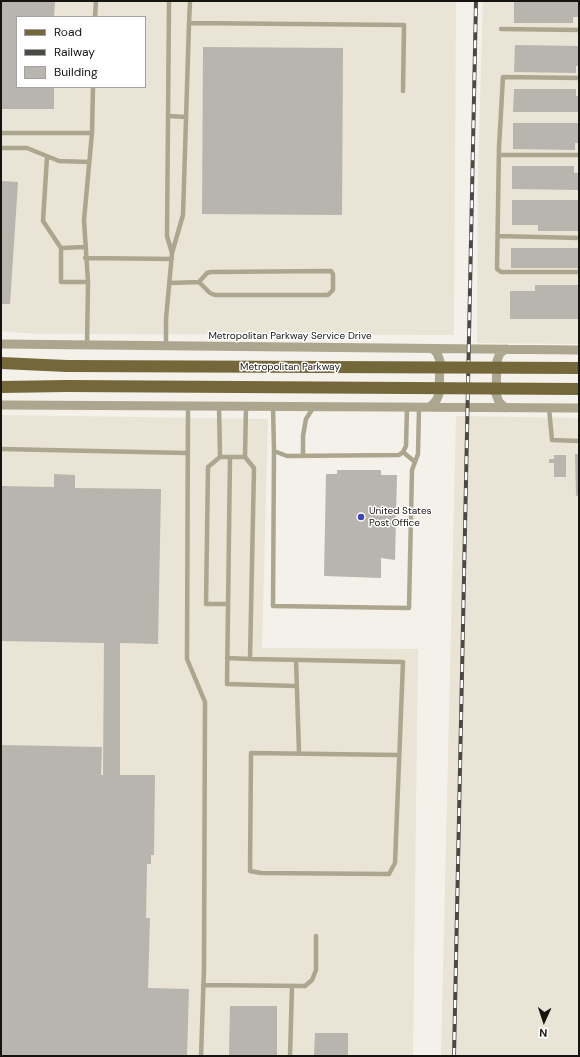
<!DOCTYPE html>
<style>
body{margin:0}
#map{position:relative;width:580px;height:1057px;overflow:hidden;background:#f3f1e9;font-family:"DM Sans",sans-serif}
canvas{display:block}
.frame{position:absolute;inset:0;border:2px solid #151411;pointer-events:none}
.legend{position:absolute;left:16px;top:16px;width:130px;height:72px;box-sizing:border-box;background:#fff;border:1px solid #a1a1a0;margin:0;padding:5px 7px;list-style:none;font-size:12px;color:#151411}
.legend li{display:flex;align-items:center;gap:8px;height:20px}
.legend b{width:20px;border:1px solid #a1a1a0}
.north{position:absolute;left:524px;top:1001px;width:40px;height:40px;-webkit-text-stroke:3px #fff;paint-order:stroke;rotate:183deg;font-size:11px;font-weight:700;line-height:16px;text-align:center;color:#151411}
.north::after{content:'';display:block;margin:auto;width:14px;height:18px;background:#151411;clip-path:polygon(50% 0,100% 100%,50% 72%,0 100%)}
</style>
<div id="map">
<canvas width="580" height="1057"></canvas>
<div class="frame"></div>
<ul class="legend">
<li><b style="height:5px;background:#74683b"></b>Road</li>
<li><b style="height:5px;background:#4b4945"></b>Railway</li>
<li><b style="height:11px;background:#b7b5ad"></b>Building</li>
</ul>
<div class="north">N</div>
</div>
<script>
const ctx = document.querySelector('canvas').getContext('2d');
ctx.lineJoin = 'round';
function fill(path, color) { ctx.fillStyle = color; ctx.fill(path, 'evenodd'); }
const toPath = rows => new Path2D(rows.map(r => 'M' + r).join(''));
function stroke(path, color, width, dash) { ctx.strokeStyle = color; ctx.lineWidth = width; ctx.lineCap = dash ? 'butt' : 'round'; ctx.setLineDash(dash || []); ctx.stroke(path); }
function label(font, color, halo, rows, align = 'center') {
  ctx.font = font + ' "DM Sans",sans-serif'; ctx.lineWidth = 3; ctx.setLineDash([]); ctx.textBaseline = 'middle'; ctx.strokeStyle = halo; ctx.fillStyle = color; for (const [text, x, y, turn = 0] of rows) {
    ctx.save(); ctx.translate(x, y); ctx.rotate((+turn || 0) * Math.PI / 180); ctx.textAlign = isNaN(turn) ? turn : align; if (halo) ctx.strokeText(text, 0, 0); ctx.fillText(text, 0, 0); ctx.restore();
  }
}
fill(toPath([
 [1,1,456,1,454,335,37,334,1,331],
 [17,17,145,17,145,87,17,87],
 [483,1,579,1,579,344,477,343,478,170],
 [1,415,268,419,262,648,418,649,413,1056,1,1056],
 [456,416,579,418,579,1056,441,1056]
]), '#e9e4d5');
fill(toPath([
 [1,1,55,1,54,17,17,17,17,87,54,87,54,109,1,109],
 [514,1,579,1,579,17,573,17,573,23,514,23],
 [515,45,579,46,579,66,576,66,576,73,514,72],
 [203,47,343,48,342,215,202,214],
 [514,89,576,89,576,96,579,96,579,112,513,112],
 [513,123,579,123,579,143,575,143,575,150,513,149],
 [512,166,574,166,574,173,579,173,579,190,512,189],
 [1,181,18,182,10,304,1,304],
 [512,200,579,200,579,231,538,231,538,225,512,225],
 [511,248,579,248,579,268,511,268],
 [535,285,579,285,579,319,510,319,510,291,535,291],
 [575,454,579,454,579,495,576,496],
 [554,455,566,455,566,477,554,477,554,463,549,463,549,459,554,459],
 [337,470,381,470,381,475,397,475,395,560,381,558,381,578,324,576,326,474,337,474],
 [54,474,75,475,75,488,161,489,158,644,120,643,120,775,155,775,154,855,151,855,151,864,147,864,146,918,150,918,148,988,189,989,187,1056,1,1056,1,745,102,747,101,775,103,775,104,643,1,641,1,486,54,487],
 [230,1006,277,1006,277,1056,229,1056],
 [315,1033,348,1033,348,1056,314,1056]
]), '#b7b5ad');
stroke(toPath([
 [169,1,167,236,172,253],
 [190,1,189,23,404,25,403,91],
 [95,17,96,1],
 [501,29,579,30],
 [579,78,503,77,499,147,497,269,501,272,579,272],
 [168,116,186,117],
 [1,133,92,133],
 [1,148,27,148,59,161,89,162],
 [499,155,579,155],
 [47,157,43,221,61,248,61,282,88,282],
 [498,236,579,238],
 [61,248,85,247],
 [85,258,172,259],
 [170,283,199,282,210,293,215,295,328,295,333,290,333,274,331,271,211,272,207,273,199,282],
 [87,346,88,282,84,220,92,133,93,87],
 [166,346,166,319,172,253,183,215,189,23],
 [188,405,187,659,205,702,204,969,201,1056],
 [219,405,220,457,245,457,246,406],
 [273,406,274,451,287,456,399,455,403,452,406,446,407,408],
 [549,408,552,440,579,441],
 [1,449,187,453],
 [274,451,273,606,409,608,412,470,418,454,419,408],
 [403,452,415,462],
 [303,456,303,436,306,419,313,408],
 [220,457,208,467,206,604,228,604],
 [230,457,227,684,296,686],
 [245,457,254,468,250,659,403,662,395,863,389,874,261,873,250,871,251,753,398,755],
 [227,658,250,659],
 [296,660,299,753],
 [203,985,305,986,312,980,316,970,316,936],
 [290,1056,292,986]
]), '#ada68e', 4.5);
stroke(toPath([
 [1,344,579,350],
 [1,405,579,408],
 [430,407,436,401,439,394,440,361,437,353,433,349],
 [505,408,499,402,496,394,497,361,500,353,506,349]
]), '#ada68e', 9);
stroke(toPath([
 [1,363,67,366],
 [1,387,67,386]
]), '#74683b', 12);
const rail = toPath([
 [454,1056,476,1]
]);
stroke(rail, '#4b4945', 4);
stroke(rail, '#fff', 2.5, [8]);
stroke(toPath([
 [67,366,579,368],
 [67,386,579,389]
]), '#74683b', 12);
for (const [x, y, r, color] of [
 [361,517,4,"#3e45b9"]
]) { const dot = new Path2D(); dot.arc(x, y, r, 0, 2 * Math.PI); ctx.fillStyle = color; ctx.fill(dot); stroke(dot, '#fff', 1.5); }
label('10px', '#151411', '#fff', [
 ["Metropolitan Parkway Service Drive",290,336],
 ["Metropolitan Parkway",290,367]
]);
label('10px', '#151411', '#fff', [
 ["United States",369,511],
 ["Post Office",369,523]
], 'left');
</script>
